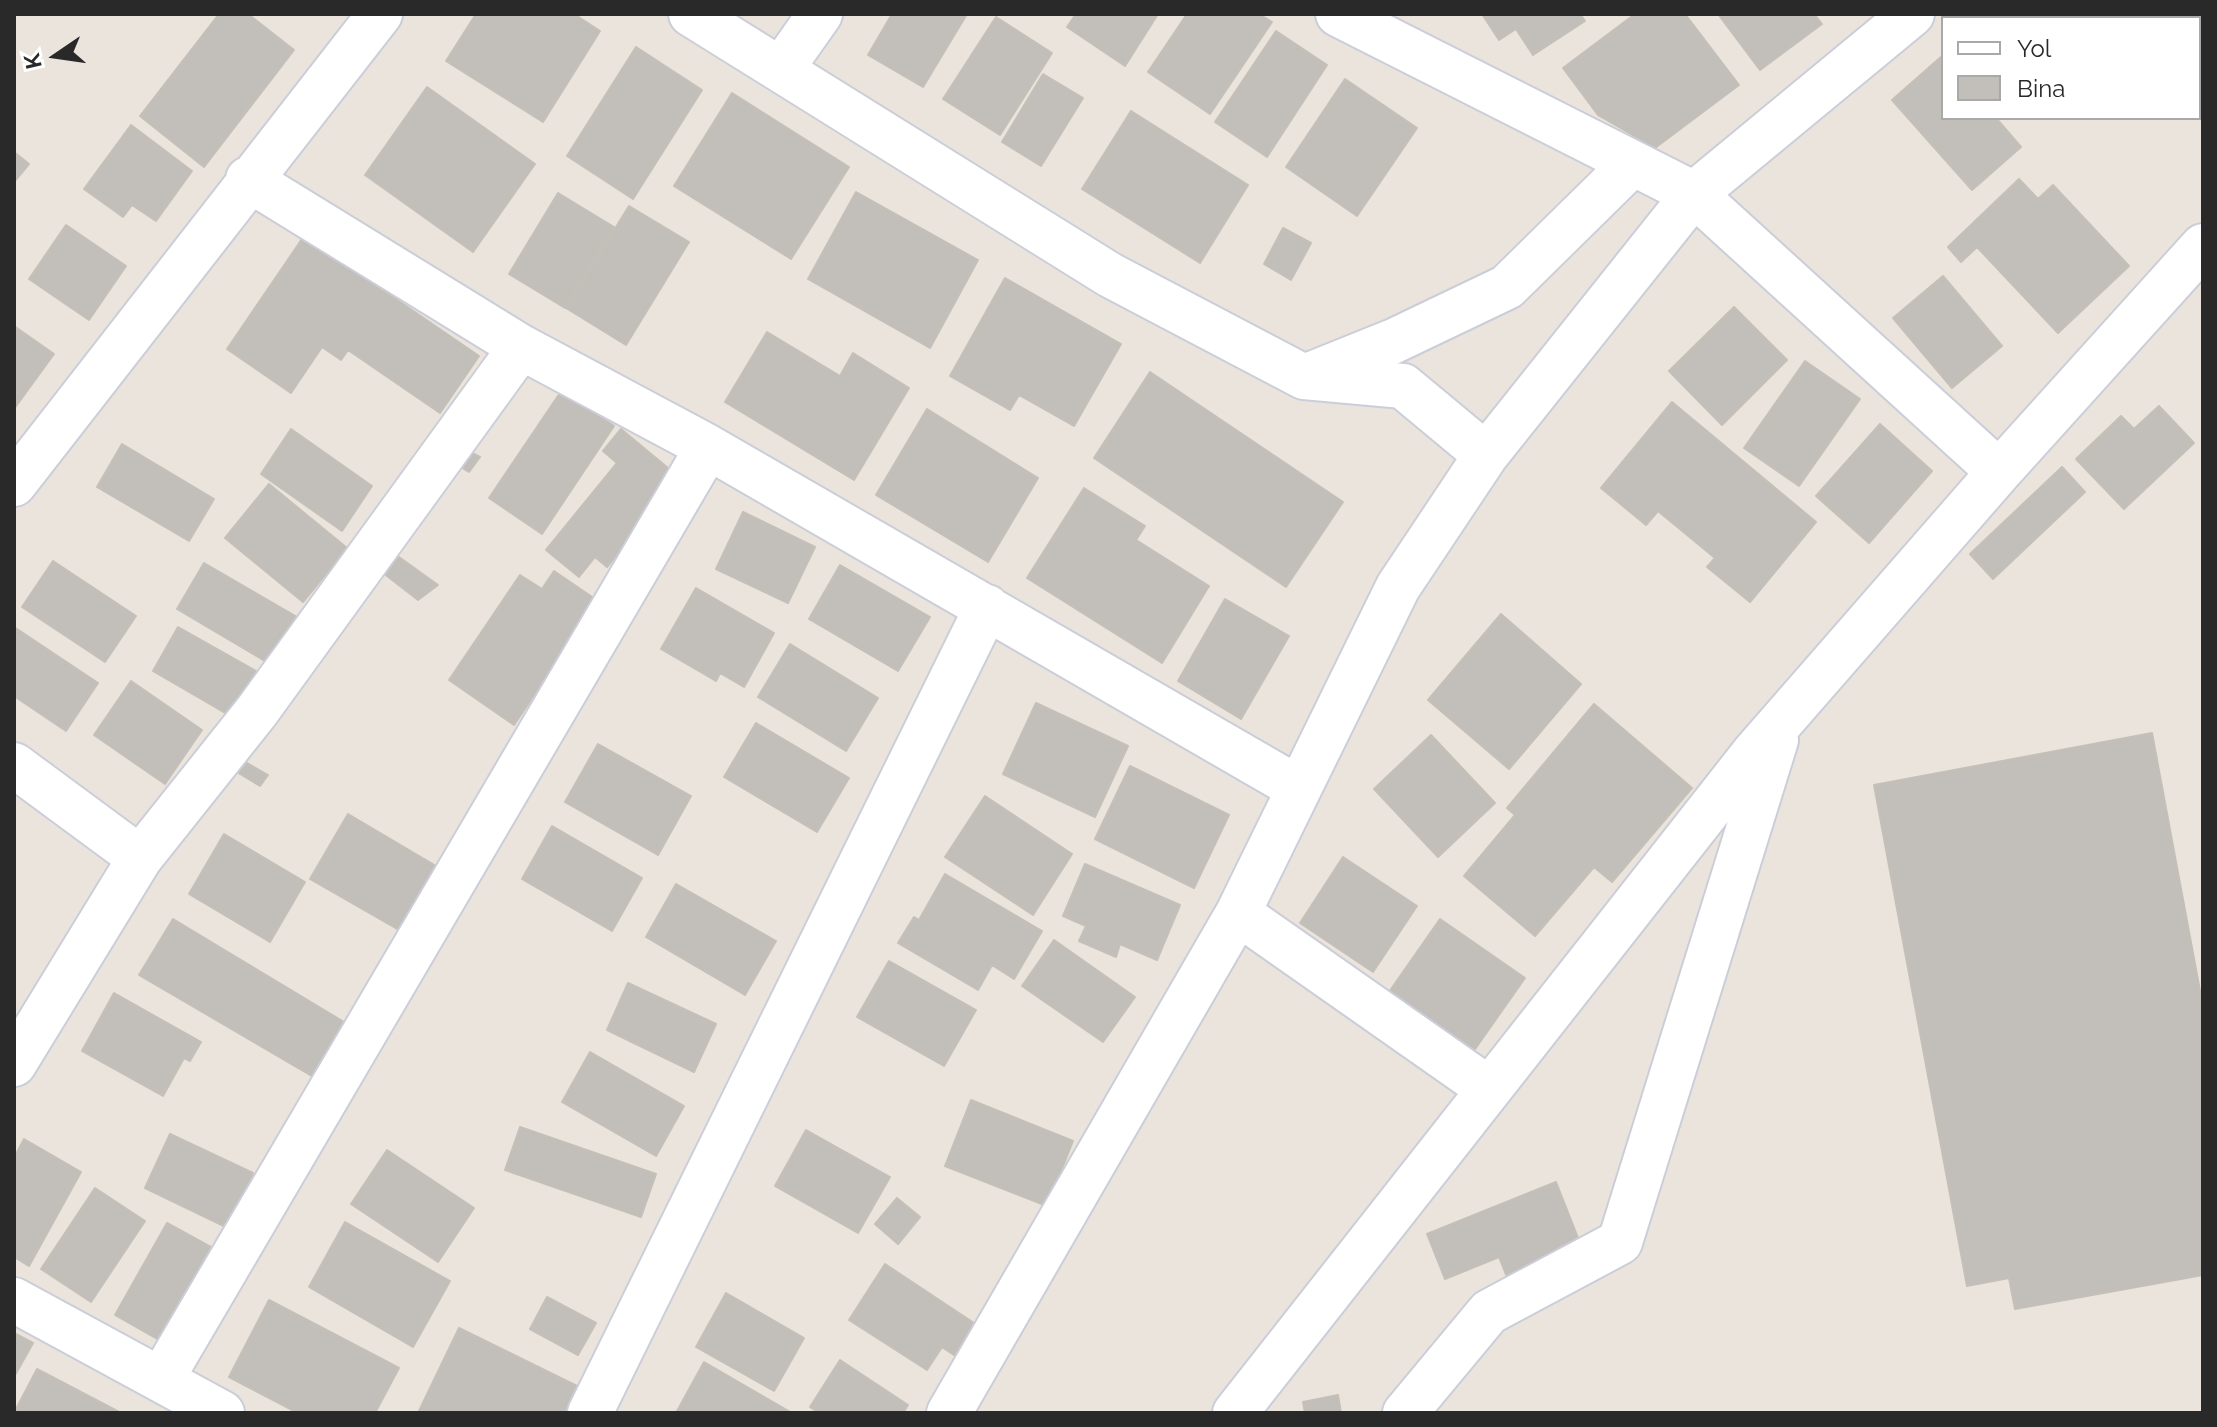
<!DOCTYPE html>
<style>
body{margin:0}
#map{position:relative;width:2217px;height:1427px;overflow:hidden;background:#eae4dd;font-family:Raleway,sans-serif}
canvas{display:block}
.frame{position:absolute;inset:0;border:16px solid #292929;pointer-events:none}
.legend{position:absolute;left:1941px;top:16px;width:260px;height:104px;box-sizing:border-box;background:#fff;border:2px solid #a9a9a9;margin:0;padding:10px 14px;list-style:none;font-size:24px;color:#292929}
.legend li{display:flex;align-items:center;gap:16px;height:40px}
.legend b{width:40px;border:2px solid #a9a9a9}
.north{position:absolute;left:16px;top:16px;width:80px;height:80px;-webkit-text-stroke:6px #fff;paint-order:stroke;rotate:257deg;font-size:22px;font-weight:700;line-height:32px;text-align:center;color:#292929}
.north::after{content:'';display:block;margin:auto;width:28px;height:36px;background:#292929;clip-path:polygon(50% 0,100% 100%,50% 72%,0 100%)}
</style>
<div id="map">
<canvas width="2217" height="1427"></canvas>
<div class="frame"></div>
<ul class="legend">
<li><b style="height:10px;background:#fff"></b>Yol</li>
<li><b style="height:22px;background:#c2beb9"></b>Bina</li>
</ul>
<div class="north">K</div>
</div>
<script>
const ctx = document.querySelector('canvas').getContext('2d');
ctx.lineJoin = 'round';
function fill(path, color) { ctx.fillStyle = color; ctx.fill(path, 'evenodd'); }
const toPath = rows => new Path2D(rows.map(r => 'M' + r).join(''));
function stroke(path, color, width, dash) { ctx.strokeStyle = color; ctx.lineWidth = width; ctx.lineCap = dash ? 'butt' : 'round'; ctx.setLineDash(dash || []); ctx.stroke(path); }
const building = toPath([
 [219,14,248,14,294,50,204,167,140,116,219,14],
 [476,14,574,14,600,31,543,122,446,61,476,14],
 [892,14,967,14,923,87,868,55,892,14],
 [1076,14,1158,14,1125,66,1067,27,1076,14],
 [1187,14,1259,14,1272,22,1210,114,1148,72,1187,14],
 [1482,14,1580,14,1585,21,1533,55,1516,29,1499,40,1482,14],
 [1635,14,1685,14,1739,85,1655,148,1598,115,1563,68,1635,14],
 [1718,14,1814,14,1822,24,1760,70,1718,14],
 [996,17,1052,53,1000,135,943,99,996,17],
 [1276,31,1327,65,1267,157,1215,122,1276,31],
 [636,47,702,90,633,199,567,156,636,47],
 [1942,56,1943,118,1996,118,2021,147,1972,190,1892,100,1942,56],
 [1043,74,1083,98,1041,166,1002,142,1043,74],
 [1345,79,1417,128,1357,216,1286,167,1345,79],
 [427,87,535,164,473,252,365,175,427,87],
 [732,93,849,167,791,259,674,186,732,93],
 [1131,111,1248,185,1200,263,1082,189,1131,111],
 [131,125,192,171,156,221,132,205,123,217,84,189,131,125],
 [14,152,29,164,14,182,14,152],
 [2019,179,2038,199,2053,185,2129,266,2058,333,1977,247,1961,262,1948,247,2019,179],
 [856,192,978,260,930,348,808,279,856,192],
 [558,193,614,227,565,308,509,274,558,193],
 [629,206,689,242,626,345,566,308,629,206],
 [66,225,126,266,89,320,29,279,66,225],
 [1283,228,1311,243,1291,280,1264,264,1283,228],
 [304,236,479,356,440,413,348,350,341,360,322,347,291,393,227,349,304,236],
 [1943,276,2002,346,1952,388,1893,318,1943,276],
 [1005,278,1121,344,1074,426,1019,395,1010,410,950,376,1005,278],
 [1734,307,1787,360,1722,425,1669,371,1734,307],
 [14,326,54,354,14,409,14,326],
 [767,332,840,376,853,353,909,388,854,480,725,402,767,332],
 [1805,361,1860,399,1799,486,1744,448,1805,361],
 [1150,372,1343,502,1286,587,1094,458,1150,372],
 [562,390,614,426,542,534,489,498,562,390],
 [1672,402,1816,522,1750,602,1707,567,1715,558,1658,511,1646,525,1601,488,1672,402],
 [2159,406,2194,443,2124,509,2076,459,2121,416,2134,429,2159,406],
 [927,409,1038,478,988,562,876,495,927,409],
 [1880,424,1932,471,1869,543,1816,496,1880,424],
 [291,429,372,486,342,531,261,474,291,429],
 [621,429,680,478,607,567,595,557,579,577,546,550,617,463,603,451,621,429],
 [122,444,214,499,189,541,97,487,122,444],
 [454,444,480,457,469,472,448,459,454,444],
 [2062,467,2085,492,1993,579,1970,554,2062,467],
 [269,484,347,548,303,602,225,538,269,484],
 [1084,488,1145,526,1136,540,1209,586,1162,663,1027,578,1084,488],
 [743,512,815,547,788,603,716,569,743,512],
 [392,552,438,585,418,600,378,569,392,552],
 [53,561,136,616,105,662,22,607,53,561],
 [204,563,297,617,270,664,177,609,204,563],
 [840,565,930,617,898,671,809,619,840,565],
 [554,571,598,601,514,725,449,680,520,575,542,589,554,571],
 [696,588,774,633,744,687,720,673,716,681,661,649,696,588],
 [1225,599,1289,636,1241,719,1178,681,1225,599],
 [1501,614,1581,684,1509,769,1428,700,1501,614],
 [14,627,98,683,66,731,14,696,14,627],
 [178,627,265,676,239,721,153,671,178,627],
 [790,644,878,698,846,751,758,697,790,644],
 [131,681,202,730,165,784,94,735,131,681],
 [1036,703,1128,746,1095,817,1003,774,1036,703],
 [1594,704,1692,788,1612,882,1594,867,1535,936,1464,876,1515,815,1507,808,1594,704],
 [756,723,849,778,817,832,724,777,756,723],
 [2152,733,2203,1007,2203,1275,2015,1309,2009,1278,1967,1286,1874,785,2152,733],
 [1431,735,1495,803,1438,857,1374,789,1431,735],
 [598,744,691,796,658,855,565,802,598,744],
 [247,763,268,775,260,786,237,772,247,763],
 [1130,766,1229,815,1194,888,1095,839,1130,766],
 [985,796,1072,854,1033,915,945,857,985,796],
 [348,814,436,866,399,930,310,879,348,814],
 [552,826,642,878,612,931,522,879,552,826],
 [224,834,305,882,270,942,189,894,224,834],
 [1343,857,1417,906,1373,972,1300,923,1343,857],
 [1085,864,1180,905,1157,960,1120,944,1116,957,1079,941,1086,926,1063,916,1085,864],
 [945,874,1042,931,1014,979,992,965,978,990,898,943,914,917,919,920,945,874],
 [676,884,776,941,745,995,646,937,676,884],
 [173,919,354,1028,322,1082,139,975,173,919],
 [1440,919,1525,978,1473,1052,1389,992,1440,919],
 [1054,940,1135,997,1103,1042,1022,986,1054,940],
 [889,961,976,1010,944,1066,857,1017,889,961],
 [628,983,716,1024,694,1072,607,1030,628,983],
 [114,993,201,1042,190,1061,184,1058,163,1096,82,1051,114,993],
 [590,1052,684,1106,656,1156,562,1102,590,1052],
 [971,1100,1073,1141,1047,1206,945,1166,971,1100],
 [520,1127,656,1174,641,1217,505,1170,520,1127],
 [806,1130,890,1177,858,1233,775,1186,806,1130],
 [170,1134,253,1173,228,1228,145,1188,170,1134],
 [24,1139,81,1172,29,1266,14,1257,14,1158,24,1139],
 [387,1150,474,1208,438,1262,351,1204,387,1150],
 [1556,1182,1584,1253,1509,1282,1499,1257,1445,1279,1427,1234,1556,1182],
 [95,1188,145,1221,91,1302,41,1269,95,1188],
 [897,1198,920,1217,898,1244,875,1224,897,1198],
 [345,1222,450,1281,413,1347,309,1287,345,1222],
 [167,1223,218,1251,166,1344,115,1315,167,1223],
 [885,1264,980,1327,960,1359,942,1347,927,1370,849,1320,885,1264],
 [726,1293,804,1338,774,1391,696,1347,726,1293],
 [547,1297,596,1323,578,1355,530,1329,547,1297],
 [269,1300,399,1368,375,1413,298,1413,229,1377,269,1300],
 [459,1328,577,1386,564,1413,418,1413,459,1328],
 [14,1333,33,1343,14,1377,14,1333],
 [840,1360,908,1405,903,1413,819,1413,810,1407,840,1360],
 [704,1362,792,1413,676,1413,704,1362],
 [37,1369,121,1413,14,1413,37,1369],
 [1338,1395,1341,1413,1305,1413,1303,1402,1338,1395]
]);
fill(building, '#c2beb9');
stroke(building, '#c5c0b7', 2);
const minor = toPath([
 [691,14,1110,275,1304,377,1403,386,1486,455],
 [782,68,820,14],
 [248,179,521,347,708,447,1298,788],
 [1312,374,1394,341,1507,287,1632,164],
 [1999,472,2203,246],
 [14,484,380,14],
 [14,765,140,858],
 [1238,913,1489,1089],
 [14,1064,140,858,257,711,521,347],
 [14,1300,222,1413],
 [162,1378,708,447],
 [590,1413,987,607],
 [949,1413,1238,913,1398,587,1486,455,1694,194,1912,14],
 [1235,1413,1753,754,1999,472,1694,194,1338,14],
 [1405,1413,1489,1312,1620,1242,1776,740]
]);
stroke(minor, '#cbced9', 48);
stroke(minor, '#fff', 44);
</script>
